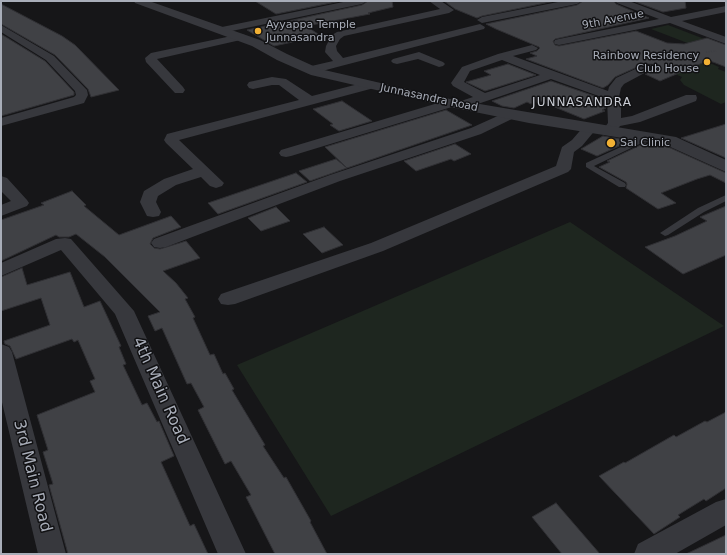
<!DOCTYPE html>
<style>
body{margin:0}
#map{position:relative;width:727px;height:555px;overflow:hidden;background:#161618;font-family:"DejaVu Sans",sans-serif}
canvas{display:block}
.frame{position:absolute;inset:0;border:2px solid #a8adb8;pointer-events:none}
</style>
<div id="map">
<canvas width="727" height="555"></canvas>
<div class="frame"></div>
</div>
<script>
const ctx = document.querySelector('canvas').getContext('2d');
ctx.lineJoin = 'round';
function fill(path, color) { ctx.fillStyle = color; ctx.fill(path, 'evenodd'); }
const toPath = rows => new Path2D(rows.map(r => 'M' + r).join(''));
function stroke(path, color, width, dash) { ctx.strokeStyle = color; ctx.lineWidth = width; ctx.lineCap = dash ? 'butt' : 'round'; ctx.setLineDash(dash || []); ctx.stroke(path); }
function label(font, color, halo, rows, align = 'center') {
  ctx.font = font + ' "DejaVu Sans",sans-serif'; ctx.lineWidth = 3; ctx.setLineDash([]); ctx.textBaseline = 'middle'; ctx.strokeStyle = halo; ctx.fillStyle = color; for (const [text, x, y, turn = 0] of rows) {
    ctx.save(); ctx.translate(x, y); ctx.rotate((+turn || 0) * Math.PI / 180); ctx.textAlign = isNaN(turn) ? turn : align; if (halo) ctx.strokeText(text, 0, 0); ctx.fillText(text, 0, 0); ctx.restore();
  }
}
fill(toPath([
 [668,25,707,40,690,44,651,29],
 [703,60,719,67,718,69,726,72,726,102,721,104,684,85,680,80,682,77,654,65],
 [570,222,724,326,331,516,237,365]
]), '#1e261f');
const building = toPath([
 [255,1,341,1,276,14,255,1],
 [368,1,392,1,393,7,368,13,370,14,306,26,321,36,274,46,247,30,362,5,368,1],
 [444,1,555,1,482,16,477,18,455,9,444,1],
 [583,1,614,1,616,4,649,18,555,39,553,41,555,45,559,46,636,31,667,43,684,44,707,38,726,45,726,67,713,62,707,61,660,81,645,74,653,70,655,66,652,64,644,64,615,77,608,85,603,88,526,59,537,56,530,53,537,51,540,48,539,47,496,29,486,24,577,5,583,1],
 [633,1,685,1,686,8,663,12,633,1],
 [1,4,62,36,75,45,119,90,91,97,88,89,55,55,1,24,1,4],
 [1,34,45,61,74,92,74,95,1,116,1,34],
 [508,64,536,75,485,91,466,82,491,75,484,71,508,64],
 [551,81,606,100,606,108,602,110,605,111,584,119,540,101,531,104,527,102,514,108,502,106,492,101,551,81],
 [342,101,372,121,339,131,330,125,333,124,313,109,342,101],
 [446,110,472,125,347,168,325,147,446,110],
 [726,124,726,158,681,138,726,124],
 [603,136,620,139,628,142,597,156,581,149,603,136],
 [645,143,666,146,726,173,726,183,710,175,697,179,661,193,676,203,658,209,626,188,627,184,626,182,599,167,610,162,607,161,645,143],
 [455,144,471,154,454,161,451,159,416,171,404,161,455,144],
 [336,159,347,168,310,181,299,171,336,159],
 [296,173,307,182,218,214,208,203,296,173],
 [72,191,86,205,84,206,119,235,171,216,181,227,153,238,150,244,154,248,160,249,186,241,200,258,163,271,176,283,188,298,185,299,195,317,193,318,210,355,214,354,223,374,225,373,234,389,232,390,265,445,263,446,284,478,286,477,311,521,310,522,327,554,275,554,246,497,251,495,231,461,225,464,198,410,204,407,191,383,187,384,162,328,155,331,148,316,160,312,105,257,76,234,69,237,59,237,56,235,1,261,1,220,44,205,41,203,72,191],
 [726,206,726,255,683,274,645,247,675,236,707,221,700,217,726,206],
 [276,207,290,221,261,231,248,218,276,207],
 [324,227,343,245,322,253,303,234,324,227],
 [22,268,27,285,70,272,84,307,100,301,121,346,119,347,126,364,123,365,142,405,147,403,157,422,159,421,174,456,161,462,190,526,194,524,208,554,68,554,49,485,53,484,43,452,48,450,37,415,95,392,90,381,95,379,78,340,74,342,72,339,16,359,10,346,5,344,4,341,50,325,41,298,1,311,1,277,22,268],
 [726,412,726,488,706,501,704,499,678,515,680,517,654,534,599,476,624,462,625,463,674,435,676,437,705,421,707,422,726,412],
 [556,503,600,554,562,554,532,517,556,503],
 [726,535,726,554,686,554,726,535]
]);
fill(building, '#404145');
stroke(building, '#303034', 1);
stroke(toPath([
 [706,52,716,51]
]), '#3d3f44', 1.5, [1, 1.5]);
fill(toPath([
 [647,135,653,135,654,137,594,166,625,183,626,185,625,187,619,187,586,167,586,163,647,135],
 [726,195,726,201,704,212,668,235,665,236,660,233,698,208,726,195]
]), '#37383d');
fill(toPath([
 [348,1,367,1,362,4,222,33,217,30,222,27,348,1],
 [429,1,441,1,454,10,449,13,344,36,340,39,336,46,337,51,343,58,480,24,485,27,484,29,341,66,311,74,307,73,305,70,307,67,333,61,325,52,326,46,332,35,337,32,440,9,429,1],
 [563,1,582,1,577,4,482,23,477,20,482,17,563,1],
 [615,1,629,1,671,17,726,6,726,12,682,21,726,37,726,44,670,23,559,45,555,44,554,42,555,40,559,39,659,19,617,3,615,1],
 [1,25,54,56,87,90,88,95,84,103,1,126,1,118,74,97,76,95,75,91,46,60,1,32,1,25],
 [241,34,245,35,246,37,245,39,157,59,183,87,185,90,183,93,175,93,146,62,145,58,151,53,241,34],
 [532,45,538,48,536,50,513,56,608,91,609,87,616,78,644,65,652,65,654,67,652,69,624,84,621,88,619,97,621,104,621,118,632,116,686,95,696,95,697,98,696,101,640,122,620,126,614,134,609,135,604,134,602,131,608,123,607,99,551,79,466,108,461,109,455,106,291,156,286,157,281,156,279,153,281,150,448,100,453,99,458,102,473,97,453,86,451,83,462,67,498,54,532,45],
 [502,60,540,75,485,93,464,82,470,71,502,60],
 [419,52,443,62,445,64,443,66,439,67,418,59,397,64,393,63,391,61,393,59,419,52],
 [272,77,286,79,312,96,370,81,374,82,376,85,374,88,179,140,224,183,222,186,216,188,210,186,201,177,176,185,158,196,156,202,161,212,159,216,153,217,147,216,140,202,144,191,164,179,193,169,166,143,164,140,167,134,299,100,279,85,272,85,253,89,249,88,247,85,249,82,272,77],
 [511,110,516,111,518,114,516,117,481,134,340,181,166,247,160,248,154,247,151,243,154,239,330,175,471,128,511,110],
 [590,124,595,125,597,128,582,146,574,152,571,169,568,172,383,251,235,304,228,305,221,304,218,299,221,294,371,243,556,166,562,147,572,140,585,125,590,124],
 [1,176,7,178,27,200,29,203,27,206,1,216,1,205,11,201,1,191,1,176],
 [65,238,71,239,134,311,246,554,218,554,115,314,61,250,1,276,1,263,56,239,65,238],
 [1,344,9,347,12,352,66,554,38,554,1,398,1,344],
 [726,499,726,525,675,554,634,554,638,544,716,502,726,499]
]), '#37383d');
fill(toPath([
 [134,1,149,1,260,40,287,54,320,69,450,99,676,137,726,160,726,172,666,145,529,123,450,107,311,75,277,60,252,46,135,3,134,1]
]), '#37383d');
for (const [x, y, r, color] of [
 [258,31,4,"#f2b134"],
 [707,62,4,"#f2b134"],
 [611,143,5,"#f2b134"]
]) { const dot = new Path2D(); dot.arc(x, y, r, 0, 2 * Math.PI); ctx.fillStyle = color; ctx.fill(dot); stroke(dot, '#111113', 1.5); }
label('11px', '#a8adb8', '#111113', [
 ["9th Avenue",613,20,-11],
 ["Junnasandra Road",429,98,12]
]);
label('11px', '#a8adb8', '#111113', [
 ["Ayyappa Temple",266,25],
 ["Junnasandra",266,38],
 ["Rainbow Residency",699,56,"right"],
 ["Club House",699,69,"right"],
 ["Sai Clinic",620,143]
], 'left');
ctx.letterSpacing = '1px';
label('12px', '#c9ccd4', '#111113', [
 ["JUNNASANDRA",582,103]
]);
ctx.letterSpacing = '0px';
label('16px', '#a8adb8', '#111113', [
 ["4th Main Road",160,391,66],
 ["3rd Main Road",32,476,76]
]);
</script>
